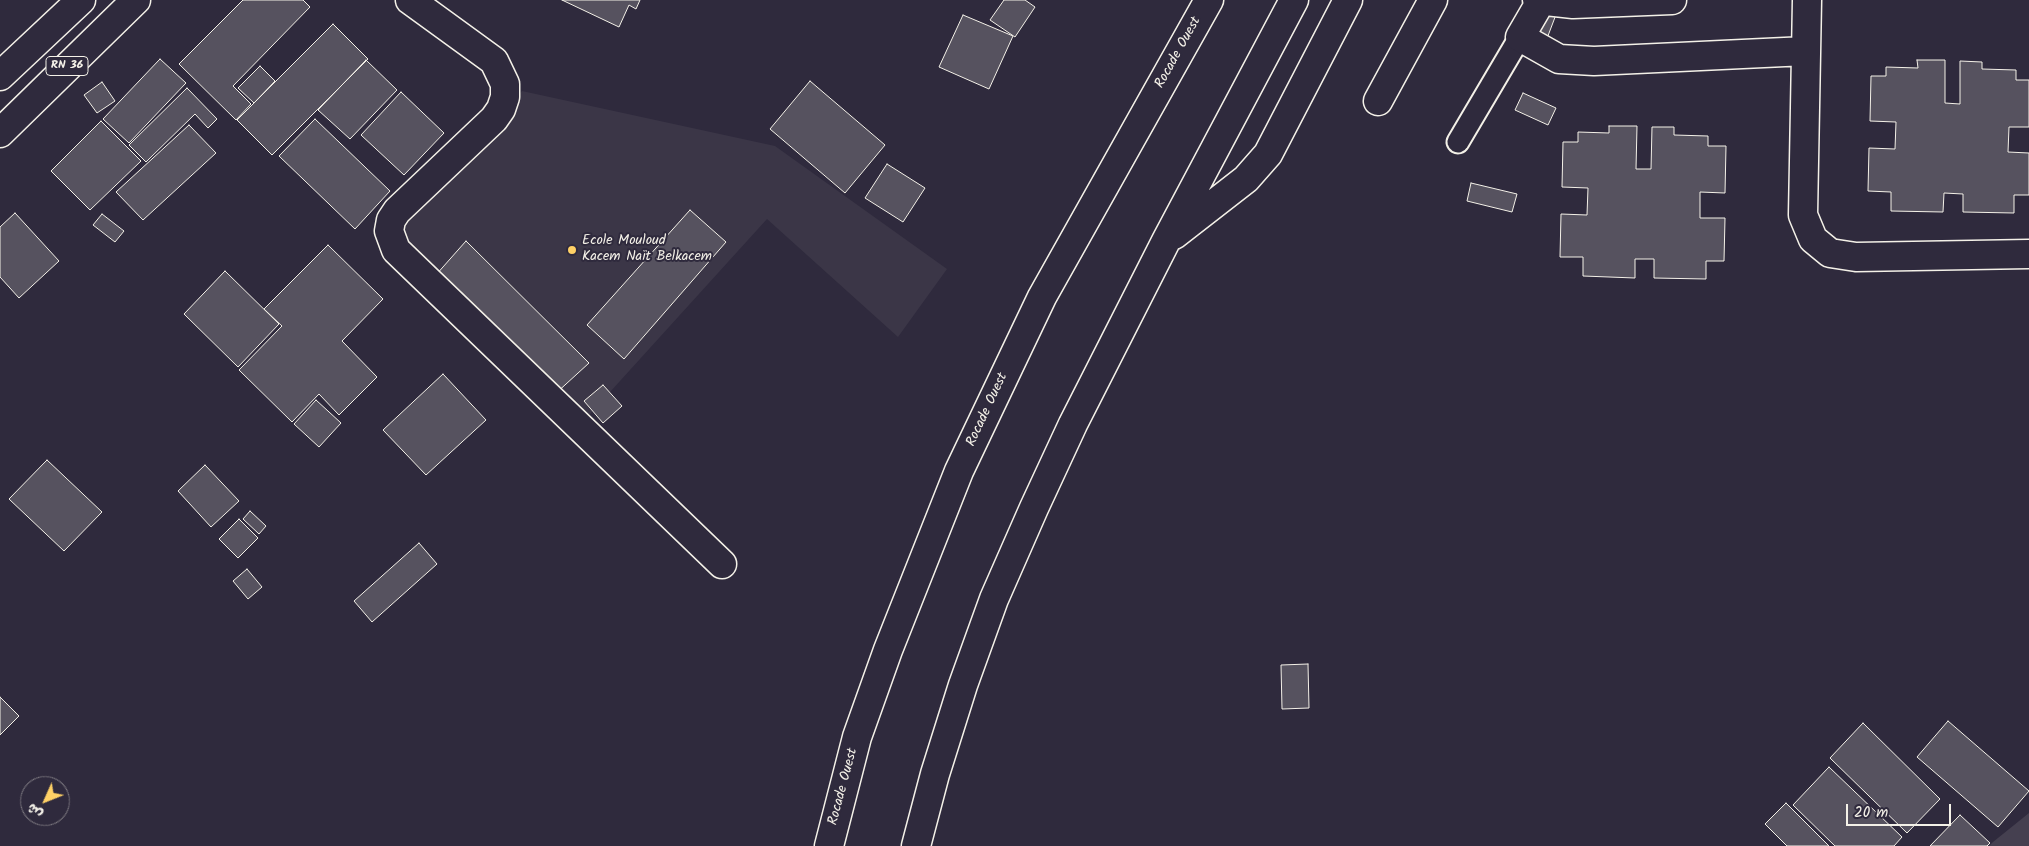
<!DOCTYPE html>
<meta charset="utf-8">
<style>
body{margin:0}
#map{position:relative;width:2029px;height:846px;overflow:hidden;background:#2f2a3d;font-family:Kalam,"Playpen Sans Arabic",sans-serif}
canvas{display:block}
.north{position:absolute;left:20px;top:776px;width:50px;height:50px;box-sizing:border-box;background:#2f2a3d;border:1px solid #7e7a81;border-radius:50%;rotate:226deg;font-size:14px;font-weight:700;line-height:20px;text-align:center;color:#f4f1e8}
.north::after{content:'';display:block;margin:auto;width:18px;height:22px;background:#ffd166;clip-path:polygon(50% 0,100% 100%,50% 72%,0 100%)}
.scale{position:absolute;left:1846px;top:804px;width:105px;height:22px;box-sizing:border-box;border:2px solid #f4f1e8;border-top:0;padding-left:6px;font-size:15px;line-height:18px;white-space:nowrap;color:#f4f1e8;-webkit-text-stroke:4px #2f2a3d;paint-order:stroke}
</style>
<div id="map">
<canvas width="2029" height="846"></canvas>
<div class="north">ش</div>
<div class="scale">20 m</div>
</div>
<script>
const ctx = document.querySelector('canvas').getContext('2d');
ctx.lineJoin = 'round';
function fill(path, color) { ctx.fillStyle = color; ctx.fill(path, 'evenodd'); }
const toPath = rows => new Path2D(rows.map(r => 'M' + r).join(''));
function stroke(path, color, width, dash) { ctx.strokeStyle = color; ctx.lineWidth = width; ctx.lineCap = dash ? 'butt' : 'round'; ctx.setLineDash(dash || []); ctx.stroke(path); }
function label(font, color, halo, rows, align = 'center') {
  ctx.font = font + ' Kalam,sans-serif'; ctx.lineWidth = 4; ctx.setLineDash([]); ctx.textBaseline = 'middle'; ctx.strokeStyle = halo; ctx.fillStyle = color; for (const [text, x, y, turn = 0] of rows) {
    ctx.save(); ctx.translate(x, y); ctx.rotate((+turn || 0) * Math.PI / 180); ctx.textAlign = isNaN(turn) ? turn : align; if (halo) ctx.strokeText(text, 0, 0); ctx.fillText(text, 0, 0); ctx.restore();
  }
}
fill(toPath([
 [522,91,775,146,947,269,898,337,767,219,581,424,386,232]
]), '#3b3647');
fill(toPath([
 [2029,813,2029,846,1989,846,1993,842]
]), '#454050');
const building = toPath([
 [243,0,303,0,310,7,233,86,251,104,236,120,179,64,243,0],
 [562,0,640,0,636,9,629,5,619,27,562,0],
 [1004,0,1025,0,1035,7,1015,37,990,20,1004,0],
 [1544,7,1557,12,1546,41,1533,37,1544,7],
 [963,15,1013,36,989,89,939,67,963,15],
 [333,24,368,59,272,155,237,120,333,24],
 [160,59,186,83,129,143,103,119,160,59],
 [366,60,397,90,350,139,318,110,366,60],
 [1917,60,1945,60,1945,103,1960,104,1960,61,1982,62,1982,69,2016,70,2016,80,2029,80,2029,127,2009,127,2008,152,2029,153,2029,195,2014,195,2014,213,1963,212,1963,194,1944,193,1943,212,1891,211,1891,192,1868,191,1869,148,1895,149,1896,122,1870,121,1871,76,1886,76,1886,67,1918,68,1917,60],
 [260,66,275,81,254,103,238,88,260,66],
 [810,81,885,145,845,193,770,129,810,81],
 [102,82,115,101,97,113,84,95,102,82],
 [187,88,217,119,208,128,195,114,146,162,129,145,187,88],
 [401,92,444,133,404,175,361,135,401,92],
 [1523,93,1556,108,1548,125,1515,110,1523,93],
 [315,119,390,191,355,229,279,156,315,119],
 [101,121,141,161,90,210,51,171,101,121],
 [189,125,216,153,143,220,116,192,189,125],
 [1609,126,1637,126,1636,169,1651,169,1652,127,1674,127,1674,135,1708,136,1708,146,1726,146,1725,193,1700,192,1700,218,1725,218,1724,261,1706,261,1706,279,1654,278,1654,259,1635,259,1635,278,1583,276,1583,257,1560,257,1561,214,1587,215,1588,188,1562,187,1563,142,1578,142,1578,132,1609,133,1609,126],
 [887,164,925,188,903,222,865,198,887,164],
 [1471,183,1517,194,1512,212,1467,201,1471,183],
 [690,210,726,242,624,359,587,325,690,210],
 [15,213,59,261,19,298,0,277,0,227,15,213],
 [102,214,124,231,115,242,93,225,102,214],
 [466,241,589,363,554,395,435,276,466,241],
 [328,245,383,299,342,341,377,377,339,415,319,394,292,422,239,370,282,326,264,309,328,245],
 [225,271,279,324,238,367,184,314,225,271],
 [443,374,486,420,426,475,383,430,443,374],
 [603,385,622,406,603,423,584,401,603,385],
 [316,400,341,423,319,447,294,424,316,400],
 [47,460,102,512,64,551,9,499,47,460],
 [205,465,239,501,211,527,178,491,205,465],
 [250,511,266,526,259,534,243,519,250,511],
 [239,519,258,538,238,558,219,539,239,519],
 [419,543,437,564,372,622,354,601,419,543],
 [247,569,262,587,248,599,233,581,247,569],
 [1308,664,1309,708,1282,709,1281,665,1308,664],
 [0,697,19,716,0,735,0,697],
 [1948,721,2029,791,1998,827,1917,757,1948,721],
 [1863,723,1940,799,1907,833,1830,758,1863,723],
 [1829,767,1902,837,1894,846,1835,846,1793,805,1829,767],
 [1786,803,1829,846,1787,846,1765,824,1786,803],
 [1960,815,1990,843,1987,846,1930,846,1960,815]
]);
fill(building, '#56525f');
stroke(building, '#f4f1e8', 1);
const service = toPath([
 [1458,142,1520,37]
]);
const minor = toPath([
 [410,0,494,61,505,84,505,97,501,109,494,119,397,211,391,220,389,231,396,250,722,564],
 [1537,0,1573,4,1672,0],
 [1807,0,1803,215,1813,239,1830,253,1856,257,2029,254],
 [1541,1,1520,37,1559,59,1594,61,1806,51],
 [1378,101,1433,0]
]);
const primary = toPath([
 [0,76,81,0],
 [0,133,136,0]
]);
const trunk = toPath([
 [1174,235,1246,179,1268,154,1348,0],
 [829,846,857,737,888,650,959,471,1042,297,1209,0],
 [916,846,935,774,963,685,994,599,1034,508,1073,424,1166,241,1294,0]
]);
stroke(service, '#f4f1e8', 25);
stroke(minor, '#f4f1e8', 31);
stroke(primary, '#f4f1e8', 31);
stroke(trunk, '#f4f1e8', 31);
stroke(service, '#2f2a3d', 21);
stroke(minor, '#2f2a3d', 28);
stroke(primary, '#2f2a3d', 28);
stroke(trunk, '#2f2a3d', 28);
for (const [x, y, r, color] of [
 [572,250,5,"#ffd166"]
]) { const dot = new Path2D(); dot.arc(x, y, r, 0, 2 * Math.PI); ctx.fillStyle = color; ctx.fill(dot); stroke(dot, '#2f2a3d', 2); }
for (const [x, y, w] of [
 [67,66,42]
]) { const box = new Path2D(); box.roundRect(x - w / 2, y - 9.5, w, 19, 4); ctx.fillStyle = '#2f2a3d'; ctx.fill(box); stroke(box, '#f4f1e8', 1); }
label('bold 12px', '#f4f1e8', null, [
 ["RN 36",67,66]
]);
label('14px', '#f4f1e8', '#2f2a3d', [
 ["Rocade Ouest",1179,53,-61],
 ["Rocade Ouest",988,410,-65],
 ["Rocade Ouest",844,787,-75]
]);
label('14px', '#f4f1e8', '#2f2a3d', [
 ["Ecole Mouloud",582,242],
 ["Kacem Naït Belkacem",582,258]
], 'left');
</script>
